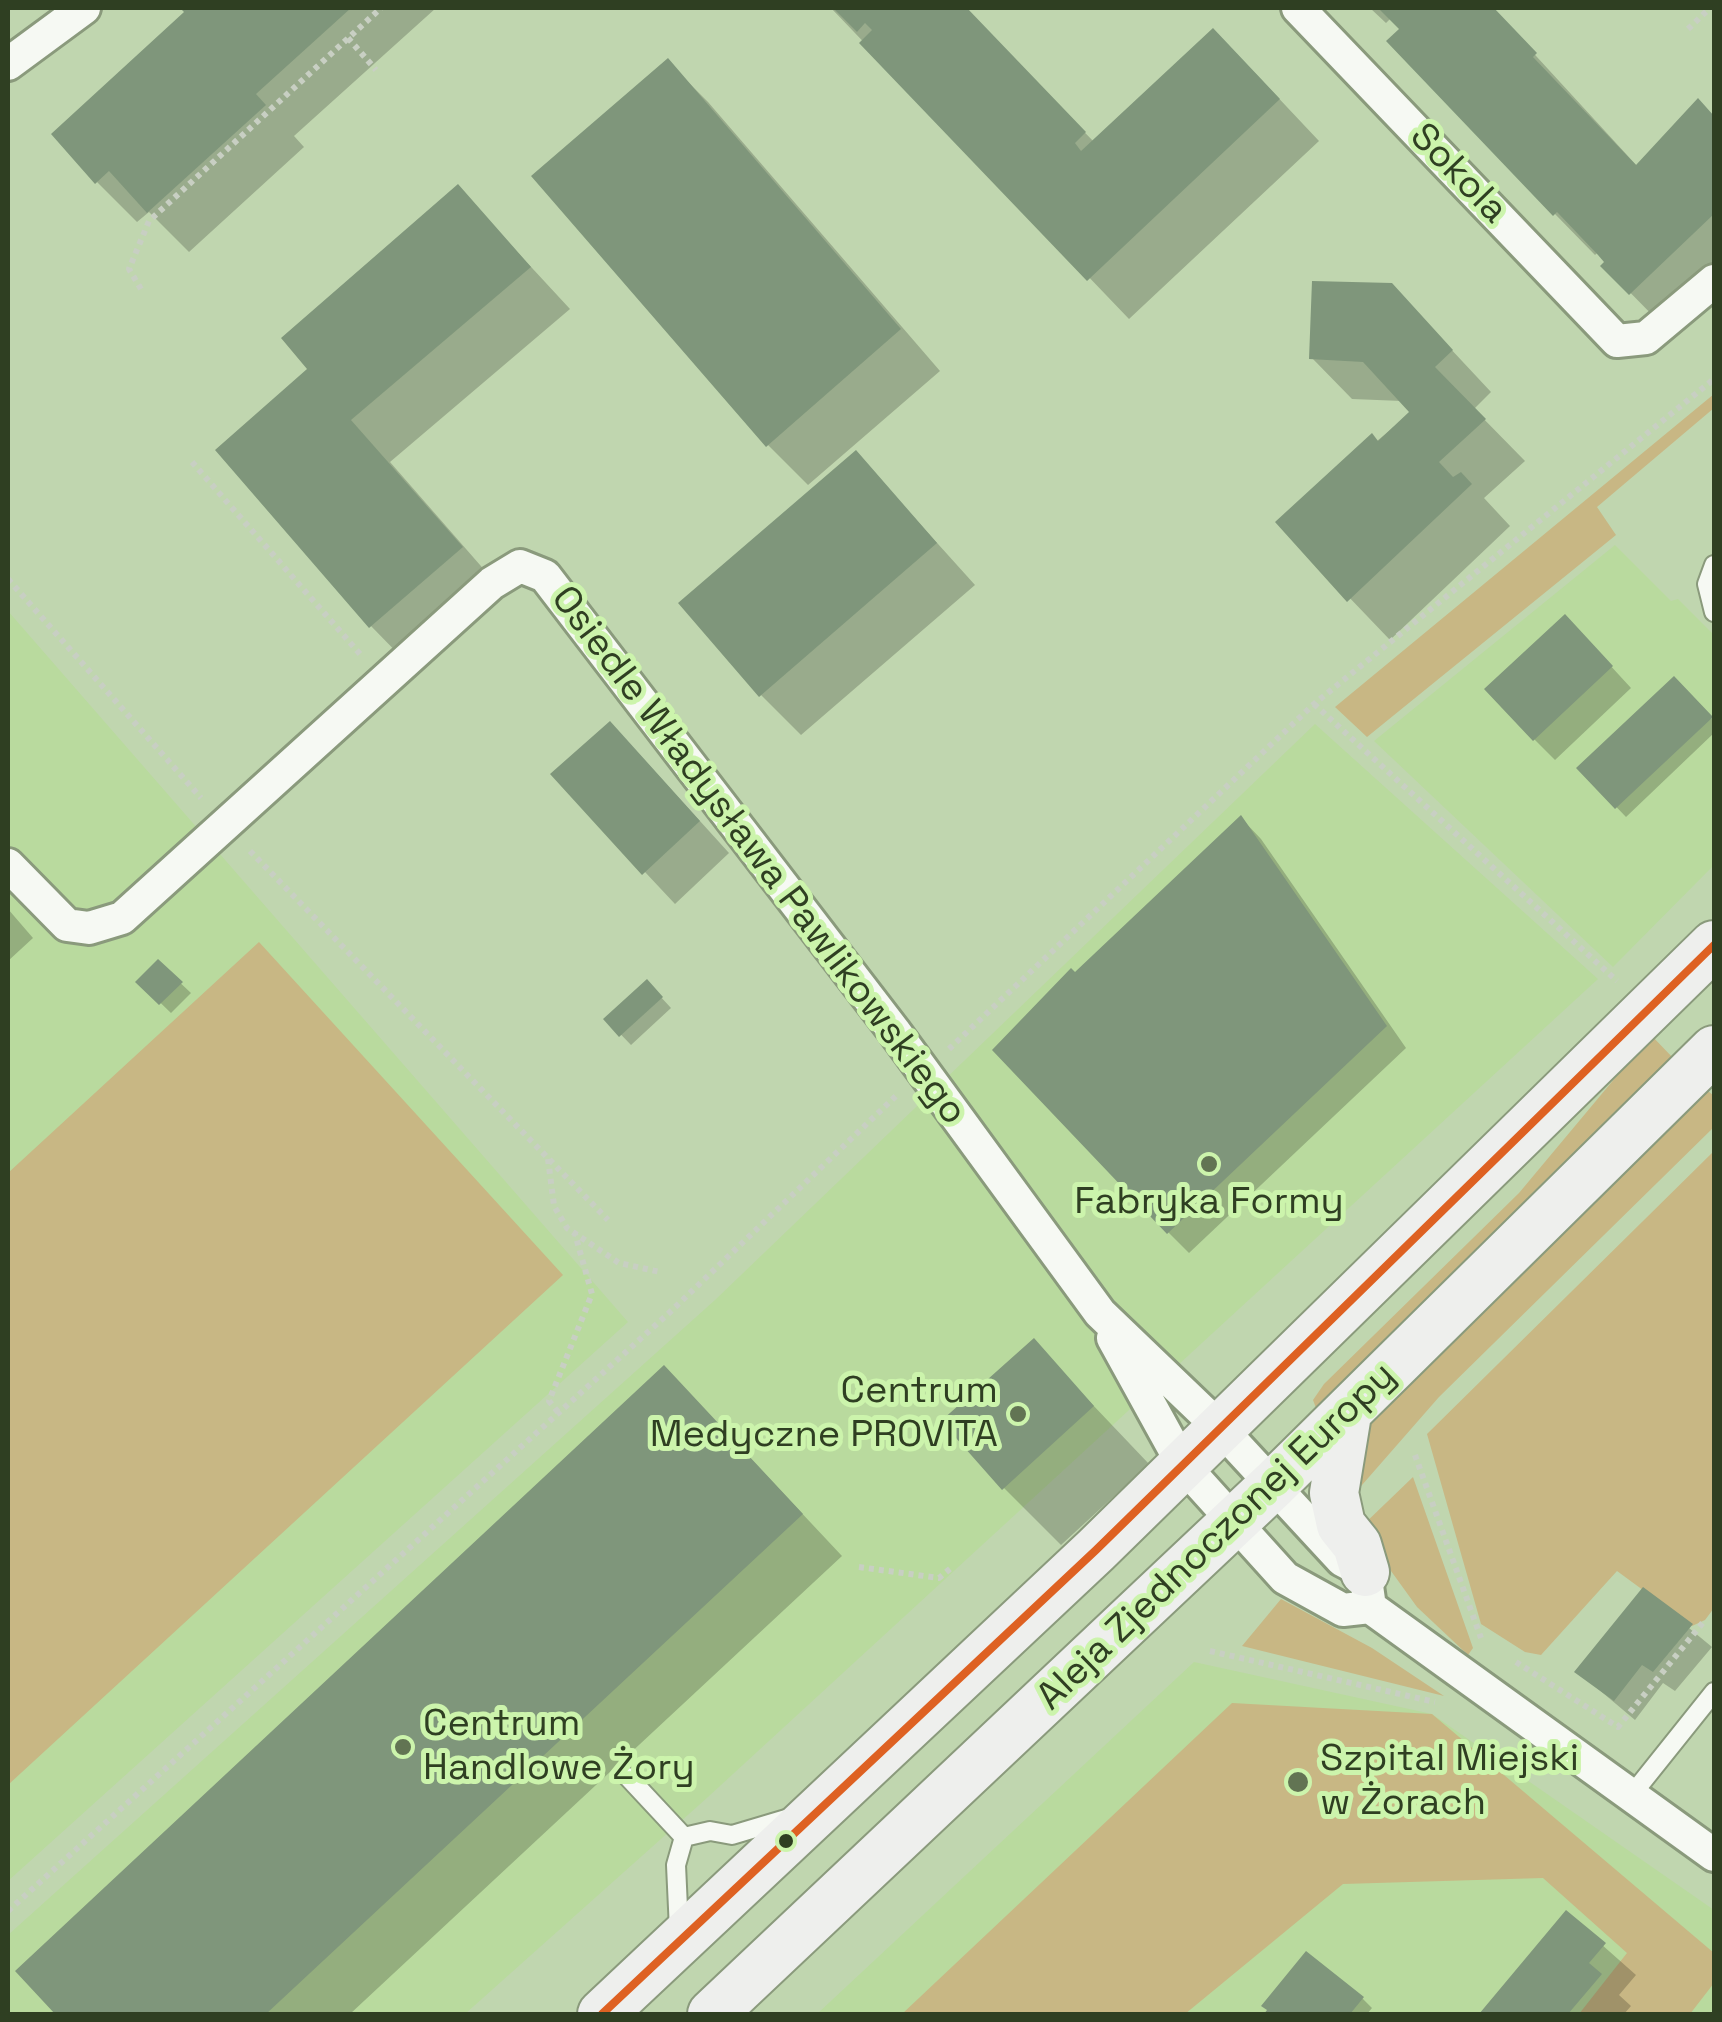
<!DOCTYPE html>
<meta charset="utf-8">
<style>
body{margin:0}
#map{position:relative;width:1722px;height:2022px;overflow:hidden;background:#c0d6af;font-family:"Space Grotesk",sans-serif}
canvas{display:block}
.frame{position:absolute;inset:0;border:10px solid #2f3f22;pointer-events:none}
</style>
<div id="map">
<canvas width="1722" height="2022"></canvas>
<div class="frame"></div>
</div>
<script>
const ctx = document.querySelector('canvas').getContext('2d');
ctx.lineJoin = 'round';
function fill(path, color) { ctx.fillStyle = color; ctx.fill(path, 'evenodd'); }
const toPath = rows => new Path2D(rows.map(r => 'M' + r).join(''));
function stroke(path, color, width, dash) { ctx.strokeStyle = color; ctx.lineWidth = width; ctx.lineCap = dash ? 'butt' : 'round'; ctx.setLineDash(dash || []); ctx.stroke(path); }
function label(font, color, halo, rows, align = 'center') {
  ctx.font = font + ' "Space Grotesk",sans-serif'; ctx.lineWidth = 10; ctx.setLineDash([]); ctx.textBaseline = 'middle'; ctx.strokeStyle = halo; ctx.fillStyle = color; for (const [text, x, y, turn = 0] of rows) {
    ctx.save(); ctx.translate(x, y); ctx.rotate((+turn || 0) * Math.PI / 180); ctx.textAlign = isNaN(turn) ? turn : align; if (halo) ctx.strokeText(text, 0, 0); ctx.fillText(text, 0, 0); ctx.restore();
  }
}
fill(toPath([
 [1615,545,1671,601,1678,599,1714,635,1714,865,1613,967,1374,741],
 [8,611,628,1322,8,1881],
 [1315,724,1598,979,708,1797,465,2014,8,2014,8,1935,715,1300],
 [1194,1662,1432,1714,1714,1910,1714,2014,817,2014]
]), '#b9da9e');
fill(toPath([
 [1714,394,1714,408,1597,507,1616,535,1367,737,1335,707],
 [259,942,563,1275,9,1784,8,1173],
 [1651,1035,1674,1059,1316,1408,1313,1400,1324,1384,1519,1193],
 [1708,1091,1714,1096,1714,1127,1439,1397,1355,1493,1365,1430],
 [1714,1151,1714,1608,1705,1620,1692,1626,1617,1571,1541,1655,1525,1652,1481,1624,1427,1434],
 [1413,1477,1473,1648,1468,1655,1417,1607,1360,1528],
 [1281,1599,1372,1648,1444,1696,1242,1646],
 [1232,1703,1432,1714,1714,1953,1714,1983,1690,2014,1579,2014,1627,1953,1543,1878,1343,1884,1185,2014,902,2014]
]), '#c8b784');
fill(toPath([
 [184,8,436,8,294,136,304,147,189,252,149,212,137,222,97,182,187,12],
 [831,8,964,8,1094,142,1254,72,1319,141,1129,319],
 [1370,8,1492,8,1638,167,1698,102,1714,119,1714,293,1671,334,1604,266,1608,262,1598,252,1595,255,1555,214,1390,41,1402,29,1391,18,1386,23],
 [668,62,708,102,940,371,808,485,768,445],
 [458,188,570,309,390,462,501,589,411,667,371,626,311,369],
 [1391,285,1491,392,1474,409,1525,461,1484,498,1510,526,1390,640,1278,523,1412,412,1402,401,1352,399,1312,358],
 [856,453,975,585,801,735,761,695],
 [1585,638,1631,688,1555,760,1534,739],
 [1674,679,1714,721,1714,733,1626,817,1579,768],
 [640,755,729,853,675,904,554,775],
 [1241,818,1261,839,1406,1048,1189,1253,1168,1232,1075,976],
 [8,909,33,938,8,961],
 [158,962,191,993,171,1013,139,982],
 [647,982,671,1008,631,1045,606,1019],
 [1033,1342,1149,1464,1061,1545,1004,1488],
 [704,1409,842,1556,350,2014,58,2014,18,1971],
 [1643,1590,1712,1647,1675,1691,1663,1683,1635,1720,1578,1672],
 [1566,1913,1636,1975,1619,1995,1631,2006,1624,2014,1482,2014],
 [1307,1954,1363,1999,1372,2008,1367,2014,1267,2014]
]), '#0003');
fill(toPath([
 [180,8,351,8,256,94,266,105,147,213,109,171,95,184,51,134,184,12],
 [833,8,967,8,1086,132,1075,143,1081,151,1213,28,1280,99,1087,281,859,43,872,30,865,23,857,32],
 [1378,8,1494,8,1537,53,1533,57,1636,165,1698,98,1714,116,1714,214,1629,295,1600,266,1604,262,1598,255,1557,212,1553,216,1386,41,1399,29],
 [668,58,901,329,766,447,531,176],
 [458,184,531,267,351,420,463,547,369,628,215,450,307,369,281,338],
 [1312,281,1392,283,1453,350,1435,367,1486,419,1439,462,1453,477,1461,472,1472,484,1347,602,1275,522,1372,433,1378,441,1409,412,1363,362,1309,359],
 [856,450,937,543,759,697,678,603],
 [1565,614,1613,666,1533,741,1484,689],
 [1674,676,1713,717,1615,809,1576,768],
 [610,721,700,821,642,875,550,774],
 [1241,815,1387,1026,1167,1234,992,1050,1071,968,1075,972],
 [158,959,183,982,159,1005,135,982],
 [647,979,663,997,619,1037,603,1019],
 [1034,1338,1094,1406,1002,1490,941,1421],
 [664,1365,803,1514,266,2014,55,2014,15,1971],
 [1643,1587,1693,1624,1653,1672,1642,1665,1614,1701,1574,1672],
 [1566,1910,1606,1943,1589,1963,1602,1974,1568,2014,1479,2014],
 [1306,1951,1364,1997,1350,2014,1264,2014,1267,2010,1261,2006]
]), '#7f967b');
const lane = toPath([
 [1714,565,1707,584,1714,612],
 [628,1777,684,1837],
 [1630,1797,1714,1692],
 [684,1837,710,1831,732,1835,789,1818],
 [679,1930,676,1865,684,1837]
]);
const street = toPath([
 [1298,8,1617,341,1646,338,1714,281],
 [8,64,84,8],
 [8,865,67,925,89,928,122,918,492,583,520,566,545,576,894,1031,1100,1313,1221,1429,1342,1560,1365,1572,1370,1607],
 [1113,1338,1183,1465,1285,1578,1343,1610,1370,1607,1714,1855]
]);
const secondary = toPath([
 [1347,1414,1334,1493,1341,1525,1357,1545,1365,1572],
 [602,2014,1096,1550,1714,945],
 [712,2014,1274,1484,1714,1050]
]);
stroke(lane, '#8a9a7c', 22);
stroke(street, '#8a9a7c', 38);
stroke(secondary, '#8a9a7c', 52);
stroke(toPath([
 [1688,29,1710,8],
 [348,38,376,70],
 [141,289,129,269,149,221,381,8],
 [192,462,360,654],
 [8,579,201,798],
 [1314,704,1617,981],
 [250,851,608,1220],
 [949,1049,1314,704,1714,379],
 [548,1159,554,1206,567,1228,619,1263,660,1272],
 [558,1412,549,1401,592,1294,575,1234],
 [1415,1455,1481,1638],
 [859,1567,939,1578,951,1568],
 [1210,1651,1435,1702],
 [1516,1662,1618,1727,1705,1620],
 [8,1911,669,1313,898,1094]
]), '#c8cfc3', 6, [5, 5]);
stroke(lane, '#f6f9f3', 18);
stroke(street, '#f6f9f3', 32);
stroke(secondary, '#eeefed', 48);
stroke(toPath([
 [602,2014,1096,1550,1714,945]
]), '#de6122', 8);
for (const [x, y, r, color] of [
 [1209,1164,10,"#627453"],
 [1018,1414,10,"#627453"],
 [403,1747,10,"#627453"],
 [1298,1782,12,"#627453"],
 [786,1841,9,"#2f3f22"]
]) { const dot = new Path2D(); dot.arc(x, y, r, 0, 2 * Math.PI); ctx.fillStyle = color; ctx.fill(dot); stroke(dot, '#ccf4ac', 4); }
label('38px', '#2f3f22', '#ccf4ac', [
 ["Sokola",1458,174,46],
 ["Osiedle Władysława Pawlikowskiego",758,856,53],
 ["Aleja Zjednoczonej Europy",1217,1537,-44]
]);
label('38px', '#2f3f22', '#ccf4ac', [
 ["Fabryka Formy",1209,1203,"center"],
 ["Centrum",998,1392,"right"],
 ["Medyczne PROVITA",998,1436,"right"],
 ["Centrum",423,1725],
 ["Handlowe Żory",423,1769],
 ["Szpital Miejski",1320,1760],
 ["w Żorach",1320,1804]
], 'left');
</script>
